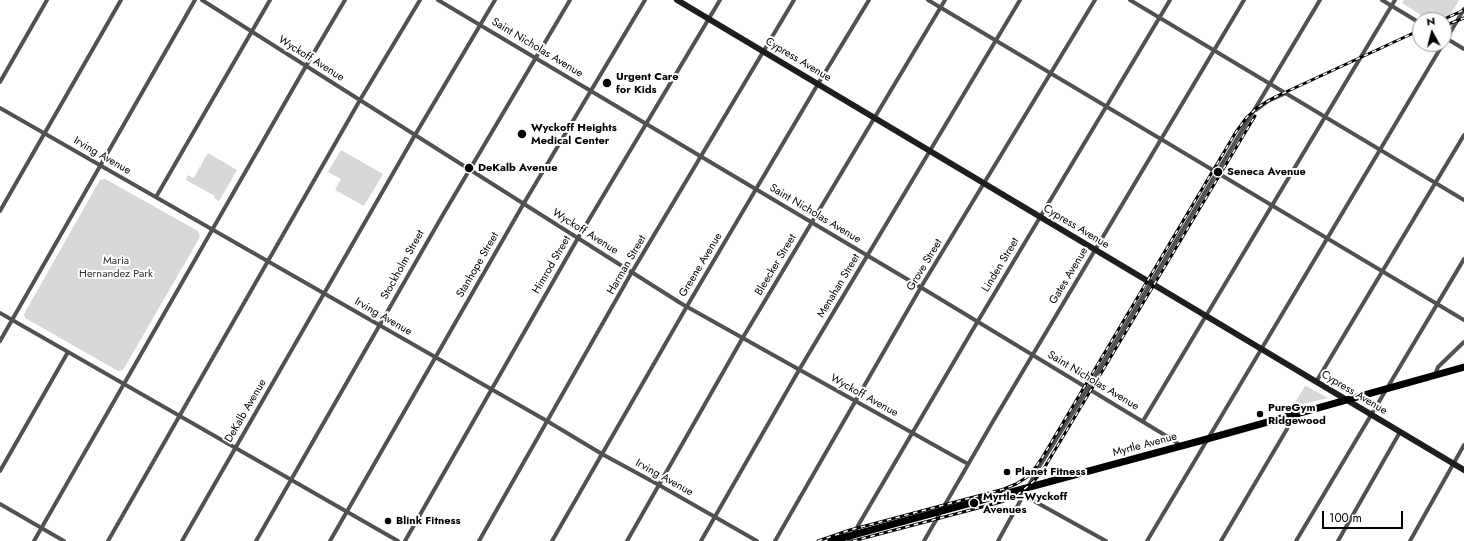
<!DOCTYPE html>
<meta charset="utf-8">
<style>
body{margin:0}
#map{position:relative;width:1464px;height:541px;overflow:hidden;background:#fff;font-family:Jost,sans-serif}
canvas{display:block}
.north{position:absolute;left:1412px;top:12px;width:40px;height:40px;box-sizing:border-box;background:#fff;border:1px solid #999;border-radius:50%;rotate:353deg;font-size:11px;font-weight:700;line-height:16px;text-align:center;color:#000}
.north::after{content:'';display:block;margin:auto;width:14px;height:18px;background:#000;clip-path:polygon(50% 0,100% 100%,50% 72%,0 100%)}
.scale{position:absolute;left:1322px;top:511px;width:81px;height:18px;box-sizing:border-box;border:2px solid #000;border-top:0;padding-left:5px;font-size:12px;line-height:14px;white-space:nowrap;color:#000;-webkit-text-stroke:3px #fff;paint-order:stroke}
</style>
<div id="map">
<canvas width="1464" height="541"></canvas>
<div class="north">N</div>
<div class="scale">100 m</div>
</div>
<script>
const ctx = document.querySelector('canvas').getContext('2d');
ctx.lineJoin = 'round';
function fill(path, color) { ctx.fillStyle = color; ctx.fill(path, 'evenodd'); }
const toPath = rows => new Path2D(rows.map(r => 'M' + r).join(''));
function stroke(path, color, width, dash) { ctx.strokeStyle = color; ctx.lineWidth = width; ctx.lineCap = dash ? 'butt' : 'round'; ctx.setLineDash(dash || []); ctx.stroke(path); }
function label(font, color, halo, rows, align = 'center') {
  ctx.font = font + ' Jost,sans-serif'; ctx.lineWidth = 4; ctx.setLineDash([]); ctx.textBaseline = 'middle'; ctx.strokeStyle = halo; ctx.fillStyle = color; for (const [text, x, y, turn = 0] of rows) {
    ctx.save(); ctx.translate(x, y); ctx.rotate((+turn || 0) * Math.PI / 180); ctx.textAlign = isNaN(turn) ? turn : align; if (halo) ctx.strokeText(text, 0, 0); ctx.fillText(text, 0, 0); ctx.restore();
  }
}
fill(toPath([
 [1404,0,1459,0,1444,27,1444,20,1429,20,1402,3],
 [341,150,383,174,364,206,335,190,341,179,328,172],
 [208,153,237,170,219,201,214,198,215,196,186,180,188,175,193,178,195,176,200,166,201,167,201,165],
 [105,179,198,231,200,237,123,370,118,371,25,318,24,314,100,180],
 [1305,386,1306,386,1328,398,1293,406]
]), '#d8d8d8');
stroke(toPath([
 [202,0,682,304,968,464],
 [438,0,927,291,1173,440,1181,446],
 [928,0,1464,320],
 [1130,0,1464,200],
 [1382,0,1420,23],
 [1444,37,1464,49],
 [1444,43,1464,9],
 [0,82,47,0],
 [0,108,547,421,602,454,659,485,757,541],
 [1256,110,1268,101,1286,93],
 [156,197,270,0],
 [0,211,121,0],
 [0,313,398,541],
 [0,341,195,0],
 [1435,375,1438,367,1464,342],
 [1316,382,1464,135],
 [1143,421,1395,0],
 [0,471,68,352],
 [1016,491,1106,541],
 [0,504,64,541],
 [34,541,306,66,345,0],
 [108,541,360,100,420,0],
 [182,541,415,135,495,0],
 [256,541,441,218,570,0],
 [330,541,524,203,645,0],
 [405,541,578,238,720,0],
 [479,541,629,277,794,0],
 [552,541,690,301,818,84,869,0],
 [627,541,742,339,945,0],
 [701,541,799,370,1020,0],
 [775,541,921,287,1095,0],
 [849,541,972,331,1170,0],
 [924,541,992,423,1244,0],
 [998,541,1039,467,1088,388,1320,0],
 [1147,541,1443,44],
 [1221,541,1287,429,1289,423,1286,417],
 [1296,541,1464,259],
 [1338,541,1400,432],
 [1410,541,1464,445]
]), '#515151', 4);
stroke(toPath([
 [677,0,1464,470]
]), '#1e1e1e', 6);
stroke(toPath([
 [831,541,1207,439,1464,367]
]), '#000', 7);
const rail = toPath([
 [1442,20,1464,10],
 [1444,26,1464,18],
 [818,541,850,530,1004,489,1016,484,1027,477,1035,468,1042,458,1236,132,1247,117,1258,107,1275,97,1420,30],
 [853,541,1001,502,1016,496,1034,481,1043,470,1255,116]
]);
stroke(rail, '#000', 3);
stroke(rail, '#fff', 1.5, [4.5]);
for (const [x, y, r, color] of [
 [607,83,5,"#000"],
 [522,134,5,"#000"],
 [469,168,5,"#000"],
 [1218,172,5,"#000"],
 [1260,414,4,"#000"],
 [1007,472,4,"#000"],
 [974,503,5,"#000"],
 [388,521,4,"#000"]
]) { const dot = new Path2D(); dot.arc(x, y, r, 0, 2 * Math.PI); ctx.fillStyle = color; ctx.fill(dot); stroke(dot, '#fff', 1.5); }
label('11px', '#000', '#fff', [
 ["Saint Nicholas Avenue",537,48,31],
 ["Wyckoff Avenue",311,59,32],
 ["Cypress Avenue",798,60,31],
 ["Irving Avenue",102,156,30],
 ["Saint Nicholas Avenue",815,214,31],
 ["Cypress Avenue",1076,227,31],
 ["Wyckoff Avenue",585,232,32],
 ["Stockholm Street",403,265,-61],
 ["Stanhope Street",478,265,-60],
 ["Himrod Street",552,265,-60],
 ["Harman Street",627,265,-60],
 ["Greene Avenue",701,265,-59],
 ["Bleecker Street",776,265,-59],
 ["Grove Street",925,265,-59],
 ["Linden Street",1001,265,-59],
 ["Gates Avenue",1069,276,-59],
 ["Menahan Street",839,286,-59],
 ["Irving Avenue",383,317,30],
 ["Saint Nicholas Avenue",1093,381,31],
 ["Cypress Avenue",1354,393,31],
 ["Wyckoff Avenue",864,396,29],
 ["DeKalb Avenue",246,411,-60],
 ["Myrtle Avenue",1145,445,-15],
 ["Irving Avenue",664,478,29]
]);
label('bold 11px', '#000', '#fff', [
 ["Urgent Care",616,77],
 ["for Kids",616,90],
 ["Wyckoff Heights",531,128],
 ["Medical Center",531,141],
 ["DeKalb Avenue",478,168],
 ["Seneca Avenue",1227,172],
 ["PureGym",1268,408],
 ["Ridgewood",1268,421],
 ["Planet Fitness",1015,472],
 ["Myrtle–Wyckoff",983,497],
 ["Avenues",983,510],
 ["Blink Fitness",396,521]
], 'left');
label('11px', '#2f2f2f', '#fff', [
 ["Maria",116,261],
 ["Hernandez Park",116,274]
]);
</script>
